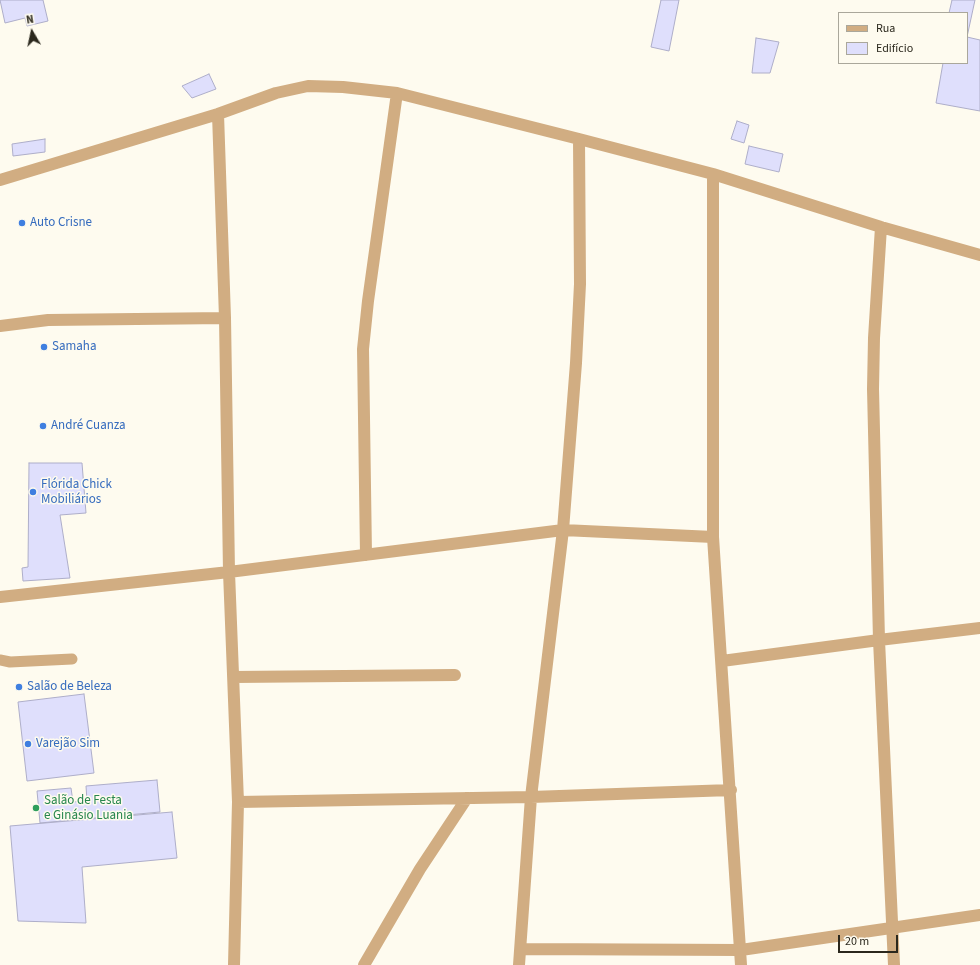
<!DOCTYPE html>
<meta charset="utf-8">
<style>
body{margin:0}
#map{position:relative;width:980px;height:965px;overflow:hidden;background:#fefbef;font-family:"Source Sans 3",sans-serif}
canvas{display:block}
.legend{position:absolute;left:838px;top:12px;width:130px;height:52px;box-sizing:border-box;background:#fefbef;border:1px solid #aaa79b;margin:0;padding:5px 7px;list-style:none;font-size:12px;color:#2b281d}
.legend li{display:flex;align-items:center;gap:8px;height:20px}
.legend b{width:20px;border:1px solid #aaa79b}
.north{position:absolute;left:12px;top:12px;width:40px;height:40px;-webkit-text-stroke:3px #fefbef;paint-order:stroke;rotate:351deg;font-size:11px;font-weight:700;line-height:16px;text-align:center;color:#2b281d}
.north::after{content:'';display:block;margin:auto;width:14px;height:18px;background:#2b281d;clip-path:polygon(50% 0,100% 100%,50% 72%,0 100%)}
.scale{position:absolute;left:838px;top:935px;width:60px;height:18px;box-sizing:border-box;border:2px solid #2b281d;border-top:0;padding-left:5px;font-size:12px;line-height:14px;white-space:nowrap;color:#2b281d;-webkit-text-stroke:3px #fefbef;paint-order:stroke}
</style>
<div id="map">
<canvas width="980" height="965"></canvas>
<ul class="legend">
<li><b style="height:5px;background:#d1ad82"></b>Rua</li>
<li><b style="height:11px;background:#dfdffc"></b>Edifício</li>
</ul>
<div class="north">N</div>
<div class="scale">20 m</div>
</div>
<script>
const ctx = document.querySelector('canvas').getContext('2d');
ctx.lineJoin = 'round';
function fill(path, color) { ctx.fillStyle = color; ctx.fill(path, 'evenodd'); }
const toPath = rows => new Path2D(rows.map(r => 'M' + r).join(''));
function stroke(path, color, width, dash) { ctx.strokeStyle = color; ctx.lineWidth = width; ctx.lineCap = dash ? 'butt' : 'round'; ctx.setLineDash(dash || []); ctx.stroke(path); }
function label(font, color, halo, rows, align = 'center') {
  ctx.font = font + ' "Source Sans 3",sans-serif'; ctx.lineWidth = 3; ctx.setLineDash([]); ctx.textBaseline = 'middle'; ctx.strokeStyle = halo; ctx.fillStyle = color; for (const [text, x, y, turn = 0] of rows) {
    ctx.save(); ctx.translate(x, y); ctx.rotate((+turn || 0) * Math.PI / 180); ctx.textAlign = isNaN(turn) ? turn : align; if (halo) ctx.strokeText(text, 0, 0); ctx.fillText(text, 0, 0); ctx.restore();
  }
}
const building = toPath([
 [0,0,43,0,48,21,27,26,25,18,5,23,0,0],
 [661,0,679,0,669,51,651,47,661,0],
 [952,0,975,0,967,37,967,13,949,13,952,0],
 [967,37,980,40,980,111,936,103,943,63,967,63,967,37],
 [756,38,779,42,770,73,752,73,756,38],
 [209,74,216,89,192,98,182,86,209,74],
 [737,121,749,125,744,143,731,139,737,121],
 [45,139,45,152,13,156,12,144,45,139],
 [749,146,783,154,779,172,745,164,749,146],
 [29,463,82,463,86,513,60,515,70,578,23,581,22,568,28,567,29,463],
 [84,694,94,773,27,781,18,702,84,694],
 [157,780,160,812,40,823,37,791,71,788,73,802,87,801,86,786,157,780],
 [172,812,177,858,82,867,86,923,18,921,10,826,172,812]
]);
fill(building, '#dfdffc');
stroke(building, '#aeaec9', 1);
stroke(toPath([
 [0,660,10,662,72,659]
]), '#d1ad82', 11);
stroke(toPath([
 [218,114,225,318,229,572,238,802,234,965],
 [713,174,713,537,741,965],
 [0,180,218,114,276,93,308,86,343,87,397,93,579,139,713,174,881,227,980,255],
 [881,227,874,338,873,389,879,640,894,965],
 [0,326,48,320,225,318],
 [366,555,363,349,368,301,397,93],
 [0,597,229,572,563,530,713,537],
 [722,661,879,640,980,628],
 [234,677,455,675],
 [238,802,531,797,731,790],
 [521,949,741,950,980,915],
 [364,965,420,869,467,798],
 [519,965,531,797,563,530,576,363,580,284,579,139]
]), '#d1ad82', 12);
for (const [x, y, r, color] of [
 [22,223,4,"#3f7fe0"],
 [44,347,4,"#3f7fe0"],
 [43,426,4,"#3f7fe0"],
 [33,492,4,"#3f7fe0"],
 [19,687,4,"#3f7fe0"],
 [28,744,4,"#3f7fe0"],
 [36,808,4,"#2e9e5b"]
]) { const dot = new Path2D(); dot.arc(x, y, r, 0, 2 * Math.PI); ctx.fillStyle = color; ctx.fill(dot); stroke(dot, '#fefbef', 1.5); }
label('13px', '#366cbe', '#fefbef', [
 ["Auto Crisne",30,223],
 ["Samaha",52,347],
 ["André Cuanza",51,426],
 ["Flórida Chick",41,485],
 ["Mobiliários",41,500],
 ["Salão de Beleza",27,687],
 ["Varejão Sim",36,744]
], 'left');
label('13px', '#27864d', '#fefbef', [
 ["Salão de Festa",44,801],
 ["e Ginásio Luania",44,816]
], 'left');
</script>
